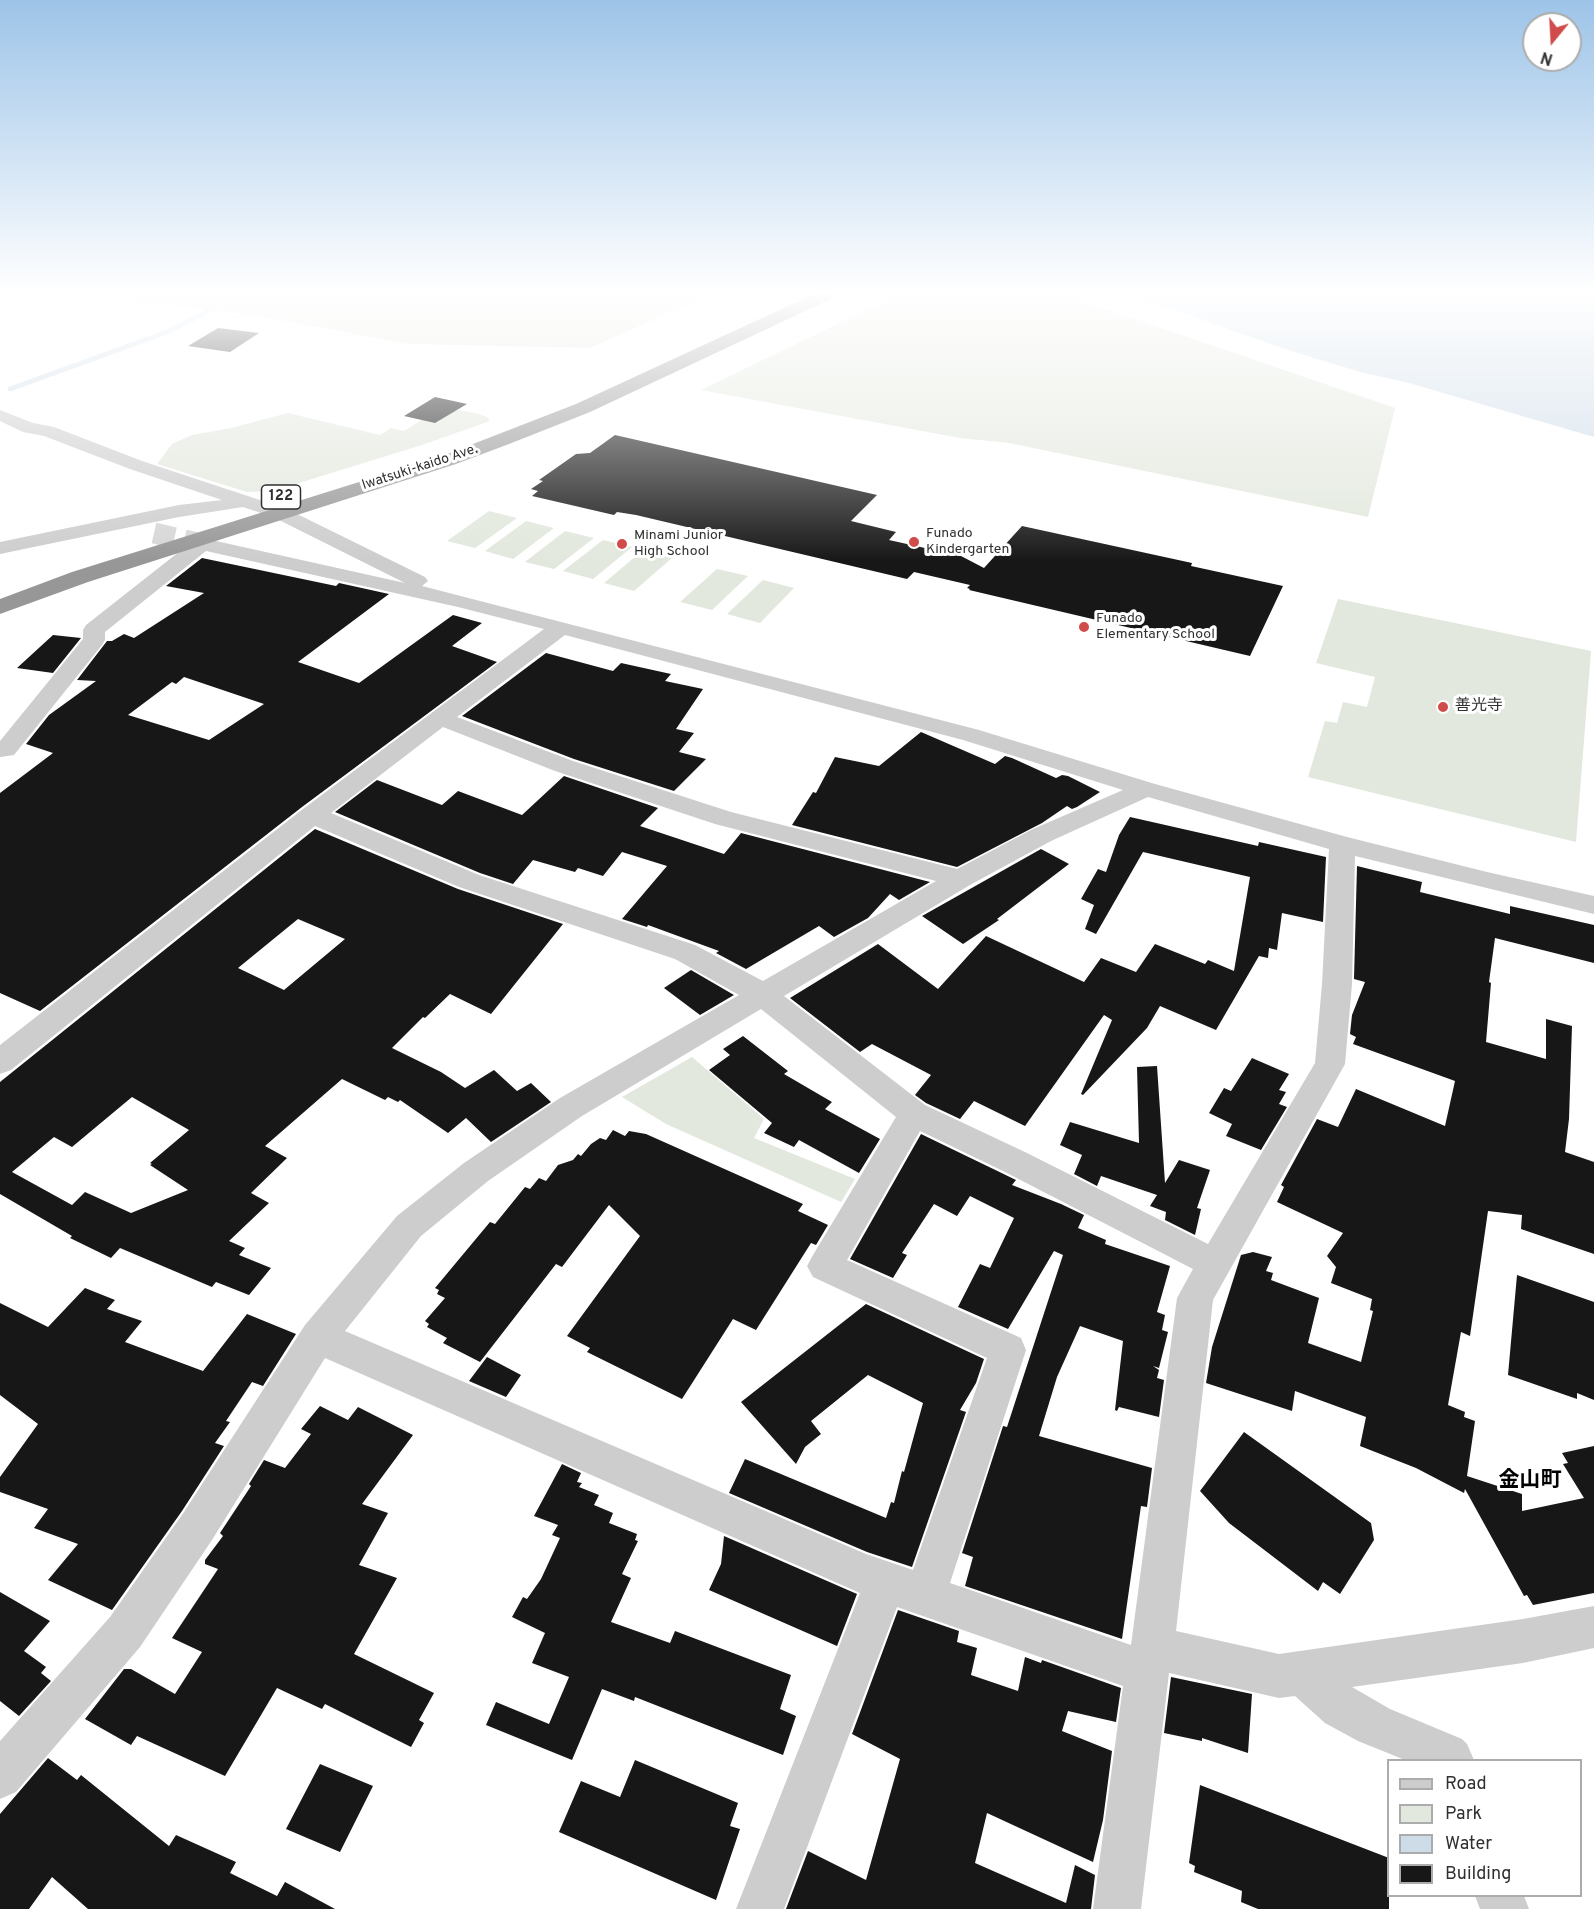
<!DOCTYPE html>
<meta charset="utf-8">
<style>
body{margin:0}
#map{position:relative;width:1594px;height:1909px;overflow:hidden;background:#fff;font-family:Overpass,sans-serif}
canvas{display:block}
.legend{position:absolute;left:1387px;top:1759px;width:195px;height:138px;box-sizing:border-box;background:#fff;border:2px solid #acacac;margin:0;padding:8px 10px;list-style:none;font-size:18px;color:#303030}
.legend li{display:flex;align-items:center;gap:12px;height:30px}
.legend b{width:30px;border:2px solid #acacac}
.north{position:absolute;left:1522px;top:12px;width:60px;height:60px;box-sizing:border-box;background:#fff;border:2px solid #acacac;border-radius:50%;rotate:198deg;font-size:16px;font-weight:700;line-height:24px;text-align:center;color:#303030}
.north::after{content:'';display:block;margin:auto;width:21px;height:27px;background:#d04b49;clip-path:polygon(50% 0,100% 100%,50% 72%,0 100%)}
</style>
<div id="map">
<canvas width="1594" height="1909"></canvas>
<ul class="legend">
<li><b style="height:8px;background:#cdcdcd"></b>Road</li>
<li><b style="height:16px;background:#e2e8dd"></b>Park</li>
<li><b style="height:16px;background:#cedce8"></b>Water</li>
<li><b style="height:16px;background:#171717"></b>Building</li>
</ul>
<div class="north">N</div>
</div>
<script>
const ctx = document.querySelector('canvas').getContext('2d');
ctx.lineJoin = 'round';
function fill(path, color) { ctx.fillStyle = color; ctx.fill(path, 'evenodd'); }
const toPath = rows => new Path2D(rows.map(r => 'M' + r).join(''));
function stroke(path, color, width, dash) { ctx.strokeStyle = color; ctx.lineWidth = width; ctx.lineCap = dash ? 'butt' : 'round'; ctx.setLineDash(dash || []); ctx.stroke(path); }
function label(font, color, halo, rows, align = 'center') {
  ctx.font = font + ' Overpass,"Noto Sans JP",sans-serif'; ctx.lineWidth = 6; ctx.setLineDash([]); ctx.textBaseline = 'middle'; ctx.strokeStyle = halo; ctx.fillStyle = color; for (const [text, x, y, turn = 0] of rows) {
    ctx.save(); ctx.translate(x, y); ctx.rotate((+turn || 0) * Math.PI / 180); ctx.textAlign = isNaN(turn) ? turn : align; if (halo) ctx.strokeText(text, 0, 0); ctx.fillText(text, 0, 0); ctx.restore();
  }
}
fill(toPath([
 [76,294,711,294,590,348,410,344,251,315],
 [899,294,1062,294,1395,408,1368,517,1009,443,960,438,701,390],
 [443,407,475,413,487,417,490,421,422,445,273,491,247,492,157,464,172,444,192,435,231,428,288,413,380,435,391,428,404,431],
 [489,511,517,518,475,548,447,541],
 [526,521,554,528,513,559,485,551],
 [565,531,594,538,554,569,525,562],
 [603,540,632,547,593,579,563,571],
 [642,551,672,558,634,591,604,583],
 [717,569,748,576,712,610,680,602],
 [763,580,794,588,760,623,727,614],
 [1338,599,1591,651,1576,842,1308,777,1325,721,1337,723,1343,702,1367,707,1375,677,1316,663],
 [692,1057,764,1119,754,1138,855,1179,841,1202,666,1124,622,1097]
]), '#e2e8dd');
fill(toPath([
 [1129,294,1594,294,1594,437,1409,383,1364,373,1294,352]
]), '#cedce8');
stroke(toPath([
 [10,389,167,332,201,315,228,294]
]), '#cedce8', 5);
fill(toPath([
 [218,328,259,333,230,352,188,346],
 [435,397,467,404,435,423,404,416],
 [615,435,877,495,851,521,896,532,889,540,961,556,984,568,1022,526,1192,563,1191,566,1283,586,1250,656,969,590,970,589,967,588,970,585,914,572,907,579,636,515,617,512,614,515,532,496,538,491,531,489,543,481,539,480,576,454,590,453],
 [202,558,336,586,339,583,389,594,298,662,359,683,453,615,482,623,452,646,497,662,302,807,40,1011,0,993,0,793,53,753,26,744,49,715,96,681,77,680,107,641,112,641,124,634,134,638,204,593,166,586],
 [184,677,264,704,209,740,128,715,172,682,176,684],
 [53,635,81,638,53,673,17,668],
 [546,653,613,671,621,663,671,674,665,681,703,689,676,729,694,733,679,752,706,759,674,791,574,759,462,716],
 [921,732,995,764,1005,756,1012,758,1056,778,1062,775,1068,776,1100,792,1077,807,1072,809,1067,806,1042,823,957,867,792,825,813,792,816,793,835,757,879,766],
 [564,776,658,808,640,826,724,854,741,833,930,882,899,900,890,894,868,918,834,937,819,926,746,969,716,953,719,951,648,925,647,927,622,919,667,866,622,852,603,876,578,868,575,872,533,860,513,884,480,873,335,812,377,780,442,805,458,791,522,815],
 [1130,817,1258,846,1259,842,1326,857,1323,922,1282,913,1277,950,1269,948,1268,958,1259,956,1216,1030,1160,1006,1147,1028,1083,1095,1081,1094,1112,1020,1104,1015,1025,1126,974,1101,960,1119,926,1103,915,1095,931,1075,872,1044,860,1052,790,998,878,944,938,989,986,936,1084,982,1101,958,1136,972,1155,944,1205,964,1208,960,1234,971,1250,877,1143,852,1096,934,1085,929,1094,905,1081,899,1098,869,1106,872,1119,835],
 [315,829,458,889,563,924,491,1014,450,994,425,1018,423,1017,392,1048,441,1072,465,1088,494,1070,517,1091,531,1083,551,1102,491,1142,466,1118,448,1133,400,1100,398,1102,388,1097,385,1100,342,1079,265,1146,287,1158,251,1193,269,1203,229,1241,245,1248,239,1255,271,1268,249,1295,216,1282,212,1287,120,1248,111,1258,70,1238,72,1236,0,1194,0,1082],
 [298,919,345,939,284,990,238,968],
 [132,1097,189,1130,150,1163,152,1164,150,1165,188,1190,131,1213,85,1192,72,1205,12,1172,54,1137,72,1147],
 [1041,849,1069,864,997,919,999,920,963,944,922,916],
 [1357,866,1422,882,1420,892,1510,914,1510,906,1594,925,1594,963,1495,938,1489,982,1491,983,1486,1042,1546,1059,1546,1019,1572,1026,1569,1119,1565,1152,1594,1162,1594,1254,1521,1229,1522,1215,1488,1211,1470,1336,1461,1332,1448,1405,1465,1412,1464,1417,1475,1421,1467,1476,1522,1494,1522,1511,1584,1498,1563,1464,1568,1463,1562,1453,1594,1446,1594,1593,1533,1605,1527,1595,1524,1596,1465,1489,1464,1493,1416,1468,1360,1446,1366,1417,1295,1391,1292,1411,1206,1383,1212,1347,1241,1255,1253,1252,1272,1257,1266,1271,1273,1273,1271,1280,1319,1298,1308,1343,1361,1362,1373,1311,1370,1310,1372,1299,1331,1283,1336,1267,1327,1256,1343,1233,1277,1202,1284,1187,1281,1185,1317,1119,1338,1127,1356,1089,1445,1126,1455,1081,1353,1044,1356,1037,1350,1034,1352,1015,1365,982,1354,979],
 [691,970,734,995,700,1015,664,988],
 [743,1036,788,1071,784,1074,832,1102,825,1109,880,1139,859,1173,799,1140,794,1147,764,1133,772,1123,709,1070,730,1055,723,1049],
 [1252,1058,1289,1074,1279,1090,1286,1092,1279,1104,1287,1107,1261,1150,1226,1136,1232,1124,1209,1113,1224,1088,1231,1091],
 [1157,1066,1165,1183,1179,1160,1210,1170,1197,1208,1201,1209,1195,1235,1165,1220,1166,1212,1150,1206,1157,1195,1101,1176,1097,1186,1074,1174,1082,1155,1060,1145,1070,1122,1139,1143,1137,1067],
 [613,1130,625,1136,629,1131,646,1134,803,1204,798,1211,828,1225,816,1245,811,1243,756,1330,733,1319,682,1399,587,1352,590,1348,567,1336,640,1236,609,1205,562,1267,556,1264,480,1362,443,1343,447,1338,427,1327,429,1324,425,1321,445,1298,437,1294,439,1290,435,1288,490,1222,495,1224,525,1187,530,1189,539,1178,546,1181,558,1165,573,1160,578,1154,581,1156,591,1144,600,1138,606,1140],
 [921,1134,1016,1180,1012,1185,1061,1204,1084,1215,1078,1228,1106,1240,1105,1244,1170,1266,1157,1312,1165,1315,1162,1330,1168,1332,1159,1368,1153,1366,1159,1370,1157,1378,1164,1380,1159,1417,1119,1407,1117,1411,1115,1410,1123,1341,1080,1326,1057,1377,1039,1436,1152,1468,1147,1507,1141,1506,1122,1639,965,1586,973,1557,962,1553,1003,1426,1007,1427,1063,1255,1054,1251,1008,1329,958,1307,980,1264,990,1268,1014,1218,970,1196,957,1216,934,1204,902,1253,907,1255,893,1278,850,1259],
 [1517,1275,1594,1302,1594,1400,1577,1393,1577,1399,1508,1375],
 [85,1288,115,1300,107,1309,142,1321,125,1342,203,1371,247,1314,296,1334,263,1386,252,1382,226,1421,230,1422,215,1443,224,1446,182,1511,112,1610,48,1580,78,1544,34,1528,48,1509,0,1492,0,1477,38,1424,0,1395,0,1303,48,1327],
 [866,1304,984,1359,976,1383,960,1410,966,1412,912,1567,867,1552,729,1493,745,1459,886,1518,891,1502,894,1503,902,1471,904,1472,923,1403,868,1375,811,1421,821,1434,805,1447,796,1464,741,1402],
 [487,1357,521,1375,506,1397,469,1381],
 [320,1406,348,1420,358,1407,413,1435,362,1504,388,1513,359,1565,397,1578,354,1654,434,1693,419,1720,424,1723,411,1747,325,1704,322,1709,277,1688,225,1776,137,1736,131,1745,85,1719,124,1669,131,1669,175,1694,202,1652,172,1638,218,1569,205,1564,205,1560,223,1536,220,1533,251,1486,249,1484,264,1460,285,1468,311,1434,301,1429],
 [1244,1432,1371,1523,1374,1540,1340,1594,1323,1582,1318,1591,1229,1523,1200,1491],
 [562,1464,581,1473,577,1482,582,1483,579,1487,599,1495,594,1505,613,1513,609,1523,637,1534,635,1540,638,1541,622,1574,631,1578,611,1622,670,1643,675,1631,791,1675,780,1709,796,1716,783,1755,635,1697,634,1701,602,1689,572,1760,486,1725,496,1702,549,1724,569,1677,532,1663,545,1633,512,1617,523,1597,527,1599,541,1579,560,1538,552,1535,558,1525,534,1516],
 [724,1536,857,1594,837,1646,709,1590,721,1564],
 [0,1592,50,1621,24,1651,46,1667,41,1673,51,1681,19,1716,0,1701],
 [898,1610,959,1631,957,1642,977,1648,971,1675,1018,1691,1025,1657,1041,1663,1042,1660,1121,1688,1116,1722,1068,1711,1062,1731,1112,1751,1103,1820,1093,1862,987,1813,975,1863,1066,1903,1075,1865,1095,1875,1091,1909,786,1909,808,1851,866,1880,900,1759,852,1734],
 [1171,1677,1252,1694,1248,1753,1202,1738,1202,1741,1164,1733],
 [48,1758,77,1780,81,1775,169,1846,176,1835,236,1862,230,1873,277,1896,285,1882,335,1909,88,1909,52,1877,29,1909,0,1909,0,1814],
 [635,1760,738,1803,730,1826,740,1829,716,1900,559,1832,581,1781,620,1797],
 [320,1764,373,1786,340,1852,286,1829],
 [1200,1785,1389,1858,1389,1909,1258,1909,1241,1902,1242,1891,1194,1872,1195,1866,1189,1863]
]), '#171717');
stroke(toPath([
 [154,533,198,543]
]), '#d6d6d6', 21, [21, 10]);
fill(toPath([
 [0,410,33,423,54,427,142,461,287,509,425,577,428,581,422,586,979,730,1155,784,1347,837,1487,872,1594,896,1594,914,1355,856,1352,984,1345,1064,1213,1300,1176,1631,1279,1654,1523,1619,1594,1606,1594,1648,1523,1663,1352,1687,1390,1709,1462,1739,1467,1744,1474,1760,1405,1760,1358,1741,1325,1723,1295,1696,1279,1698,1169,1673,1141,1909,1093,1909,1123,1686,897,1607,784,1909,736,1909,860,1593,325,1358,212,1540,140,1647,16,1792,0,1799,0,1741,110,1617,184,1512,305,1325,397,1216,464,1163,560,1098,739,995,675,959,459,887,315,826,11,1070,0,1074,0,1045,303,809,544,629,458,607,206,551,105,632,105,640,102,645,14,755,0,757,0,741,83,639,83,630,86,625,189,544,191,539,198,537,405,583,273,517,243,507,179,517,0,554,0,542,179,505,222,500,130,469,44,436,23,432,0,421,0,410],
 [565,635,963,740,1123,790,1033,829,957,869,731,812,573,761,457,717,565,635],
 [443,727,555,771,715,824,936,881,763,981,695,945,479,875,331,813,443,727],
 [1148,797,1329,849,1322,984,1315,1063,1208,1244,1027,1153,925,1105,784,996,970,885,1051,841,1148,797],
 [761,1009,896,1117,813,1255,807,1266,813,1277,987,1358,913,1570,866,1554,345,1331,421,1236,488,1181,582,1116,761,1009],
 [920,1131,1003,1171,1193,1269,1177,1298,1131,1645,950,1583,1026,1350,1021,1338,847,1260,920,1131],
 [1475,1896,1524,1896,1529,1909,1480,1909,1475,1896]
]), '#cdcdcd');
fill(toPath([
 [814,294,835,294,833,298,590,412,509,444,456,464,88,582,0,614,0,599,72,572,442,456,576,404,814,294]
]), '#979797');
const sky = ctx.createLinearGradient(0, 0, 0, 561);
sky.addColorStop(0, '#9dc4e8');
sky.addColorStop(0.52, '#fff');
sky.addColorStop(1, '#ffffff00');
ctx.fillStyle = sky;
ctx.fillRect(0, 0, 1594, 561);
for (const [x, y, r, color] of [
 [914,542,6,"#d04b49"],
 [622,544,6,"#d04b49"],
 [1084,627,6,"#d04b49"],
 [1443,707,6,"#d04b49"]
]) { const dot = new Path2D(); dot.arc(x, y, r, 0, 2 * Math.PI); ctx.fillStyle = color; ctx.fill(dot); stroke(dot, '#fff', 2); }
label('14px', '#303030', '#fff', [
 ["Iwatsuki-kaido Ave.",420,468,-18]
]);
label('14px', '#303030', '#fff', [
 ["Funado",926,534],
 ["Kindergarten",926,550],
 ["Minami Junior",634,536],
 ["High School",634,552],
 ["Funado",1096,619],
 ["Elementary School",1096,635]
], 'left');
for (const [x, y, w] of [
 [281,497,39]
]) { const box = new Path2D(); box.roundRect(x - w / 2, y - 12, w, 24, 4.5); ctx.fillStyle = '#fff'; ctx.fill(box); stroke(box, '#303030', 1.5); }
label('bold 15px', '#303030', null, [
 ["122",281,497]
]);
label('16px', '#303030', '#fff', [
 ["善光寺",1455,707]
], 'left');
label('bold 21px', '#000', '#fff', [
 ["金山町",1530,1482]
]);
</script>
